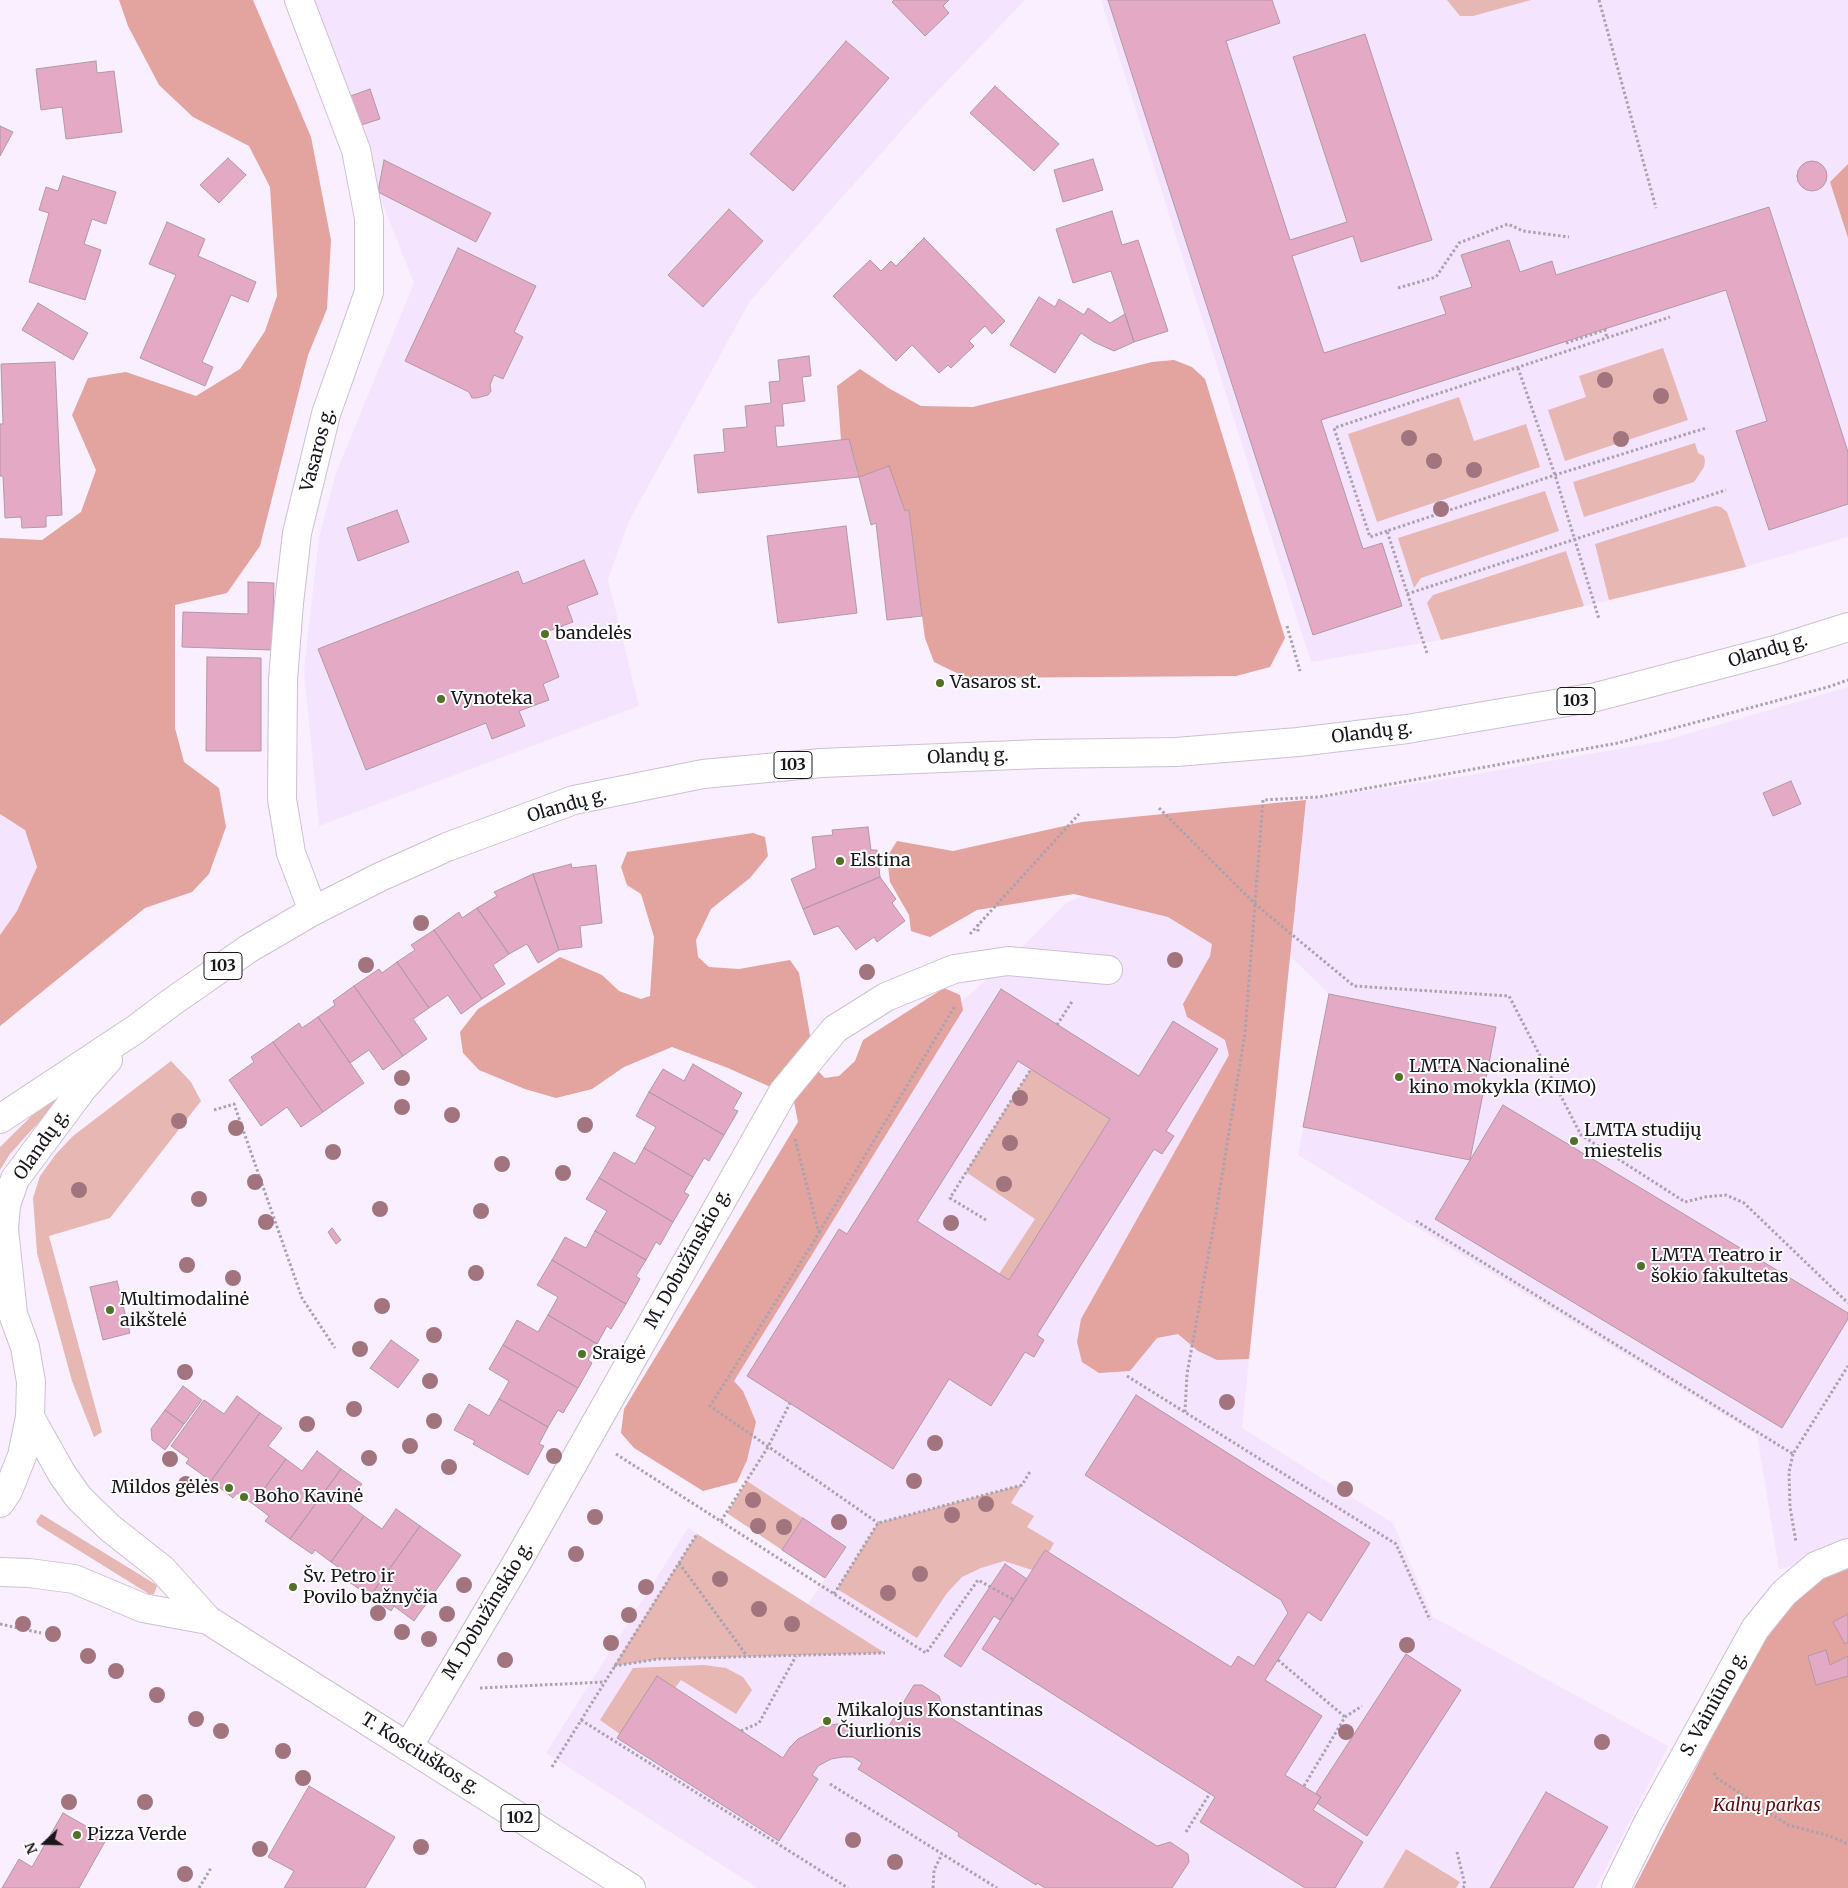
<!DOCTYPE html>
<meta charset="utf-8">
<style>
body{margin:0}
#map{position:relative;width:1848px;height:1888px;overflow:hidden;background:#f9efff;font-family:Merriweather,serif}
canvas{display:block}
.north{position:absolute;left:20px;top:1818px;width:50px;height:50px;-webkit-text-stroke:4px #fff;paint-order:stroke;rotate:249deg;font-size:14px;font-weight:700;line-height:20px;text-align:center;color:#1a161c}
.north::after{content:'';display:block;margin:auto;width:18px;height:22px;background:#1a161c;clip-path:polygon(50% 0,100% 100%,50% 72%,0 100%)}
</style>
<div id="map">
<canvas width="1848" height="1888"></canvas>
<div class="north">N</div>
</div>
<script>
const ctx = document.querySelector('canvas').getContext('2d');
ctx.lineJoin = 'round';
function fill(path, color) { ctx.fillStyle = color; ctx.fill(path, 'evenodd'); }
const toPath = rows => new Path2D(rows.map(r => 'M' + r).join(''));
function stroke(path, color, width, dash) { ctx.strokeStyle = color; ctx.lineWidth = width; ctx.lineCap = dash ? 'butt' : 'round'; ctx.setLineDash(dash || []); ctx.stroke(path); }
function label(font, color, halo, rows, align = 'center') {
  ctx.font = font + ' Merriweather,serif'; ctx.lineWidth = 4; ctx.setLineDash([]); ctx.textBaseline = 'middle'; ctx.strokeStyle = halo; ctx.fillStyle = color; for (const [text, x, y, turn = 0] of rows) {
    ctx.save(); ctx.translate(x, y); ctx.rotate((+turn || 0) * Math.PI / 180); ctx.textAlign = isNaN(turn) ? turn : align; if (halo) ctx.strokeText(text, 0, 0); ctx.fillText(text, 0, 0); ctx.restore();
  }
}
fill(toPath([
 [308,0,1025,0,926,103,750,301,629,521,608,579,639,706,319,826,304,669,319,537,336,473,414,283,378,192],
 [1101,0,1848,0,1848,164,1830,182,1848,238,1848,537,1720,574,1441,640,1311,662],
 [1848,687,1848,1555,1779,1569,1757,1435,1298,1155,1329,994,1290,956,1242,1428,1393,1523,1433,1617,1668,1746,1596,1888,758,1888,546,1753,688,1528,808,1604,846,1547,747,1481,667,1432,927,1032,1008,961,1066,903,1111,883,1289,955,1306,800,1459,777,1663,741],
 [0,814,25,830,37,867,17,911,0,935]
]), '#f5e4fe');
fill(toPath([
 [1447,0,1531,0,1473,16,1460,16],
 [1663,348,1688,420,1565,461,1548,410,1586,397,1579,376],
 [1459,397,1474,441,1526,424,1540,467,1377,522,1348,434],
 [1695,443,1698,453,1704,456,1705,461,1704,467,1694,482,1584,517,1573,482],
 [1545,491,1559,531,1421,578,1414,588,1398,538],
 [1715,506,1721,507,1727,512,1746,567,1609,600,1595,544],
 [1566,551,1584,606,1441,640,1427,603,1433,595],
 [171,1061,191,1082,201,1101,110,1218,49,1236,102,1432,94,1437,72,1381,37,1253,33,1198,40,1176,56,1154,73,1136],
 [1031,1069,1110,1119,1009,1280,999,1274,1035,1219,966,1172],
 [58,1090,63,1097,26,1136,10,1154,0,1170,0,1147],
 [747,1481,803,1518,782,1550,727,1513],
 [1022,1485,1011,1503,1034,1516,1027,1527,1054,1543,1049,1552,1045,1550,1032,1570,1004,1561,981,1568,962,1577,947,1593,917,1638,837,1589,878,1523],
 [41,1514,155,1584,157,1586,154,1594,149,1594,38,1525,36,1521],
 [697,1534,716,1546,885,1653,658,1659,614,1666],
 [704,1665,726,1668,743,1677,752,1690,736,1714,681,1680,675,1688,620,1734,600,1720,633,1668],
 [1406,1849,1460,1882,1456,1888,1383,1888]
]), '#e6b7b3');
fill(toPath([
 [119,0,253,0,311,137,331,240,327,309,308,355,260,546,227,593,175,605,175,728,184,762,219,788,226,827,209,874,192,892,145,908,0,1026,0,935,17,911,37,867,25,830,0,814,0,538,42,540,81,512,96,470,72,415,88,378,126,372,196,396,240,369,265,331,277,296,270,187,249,146,193,117,159,85,128,26],
 [1848,164,1848,238,1830,182],
 [1174,360,1192,367,1205,379,1285,638,1270,667,1236,676,967,678,934,662,925,638,922,616,909,510,905,511,889,467,859,477,849,440,841,440,837,386,860,369,890,389,921,406,973,407,1152,362],
 [1306,800,1249,1359,1217,1360,1198,1351,1178,1334,1157,1338,1130,1371,1099,1373,1082,1362,1077,1342,1081,1319,1229,1055,1225,1040,1187,1017,1183,1004,1210,956,1212,944,1168,917,1074,894,977,910,930,937,911,931,909,915,890,882,887,857,897,841,953,851,1082,822],
 [753,833,765,837,768,856,750,878,711,909,696,940,698,957,709,967,739,969,790,960,799,973,816,1069,825,1078,839,1076,855,1061,863,1040,944,988,960,995,963,1010,734,1381,743,1391,756,1422,747,1460,737,1482,703,1491,634,1448,621,1433,624,1409,798,1122,793,1097,728,1068,672,1047,624,1067,592,1089,556,1098,525,1089,479,1070,463,1053,460,1032,478,1009,560,957,602,975,619,991,641,999,650,996,654,937,641,894,627,885,621,867,627,852],
 [1848,1564,1848,1888,1634,1888,1754,1656,1786,1607,1819,1576]
]), '#e3a39e');
const building = toPath([
 [894,0,949,0,943,6,949,13,925,36,892,2,894,0],
 [1108,0,1272,0,1280,23,1226,41,1290,240,1347,222,1293,57,1365,34,1432,240,1361,262,1353,236,1292,256,1324,353,1446,314,1440,297,1472,287,1461,255,1509,240,1520,272,1552,261,1556,275,1769,207,1848,452,1848,504,1769,530,1736,431,1767,421,1726,290,1321,420,1363,549,1382,543,1402,606,1313,635,1108,0],
 [846,41,889,78,793,191,750,154,846,41],
 [96,61,97,73,114,71,122,132,66,139,62,107,41,110,36,69,96,61],
 [995,86,1059,144,1034,171,970,113,995,86],
 [370,89,380,119,355,127,345,98,370,89],
 [0,126,13,132,0,156,0,126],
 [228,158,246,175,219,203,200,185,228,158],
 [1093,159,1103,190,1063,202,1054,170,1093,159],
 [384,160,491,213,476,242,378,192,384,160],
 '1797 176a15 15 0 1 1 30 0a15 15 0 1 1-30 0Z',
 [63,176,116,192,106,224,92,219,84,244,101,250,85,300,29,282,49,213,39,210,46,187,58,191,63,176],
 [729,209,763,241,703,307,668,275,729,209],
 [1112,211,1122,245,1138,240,1168,331,1134,342,1111,271,1073,283,1056,229,1112,211],
 [167,222,205,239,198,256,256,282,248,302,231,295,202,362,213,367,205,386,140,358,176,275,149,264,167,222],
 [924,238,1005,321,992,334,985,326,969,341,974,346,951,368,948,365,939,373,912,345,896,361,833,296,870,260,881,271,891,261,896,266,924,238],
 [458,248,536,286,514,332,523,337,503,379,494,375,490,385,491,391,488,395,477,398,472,398,469,392,405,361,458,248],
 [1039,297,1055,307,1059,299,1084,315,1088,308,1110,323,1125,314,1134,342,1114,351,1094,342,1081,333,1055,373,1010,345,1039,297],
 [38,303,88,333,73,360,22,330,38,303],
 [809,356,811,376,802,377,805,401,782,404,784,426,775,426,777,447,849,439,859,477,698,493,694,455,725,452,723,429,747,427,745,406,771,403,769,382,780,381,778,360,809,356],
 [55,362,62,515,46,516,46,527,22,528,21,517,5,518,3,476,0,476,0,424,3,424,1,364,55,362],
 [889,466,905,511,909,510,922,616,887,620,876,523,871,525,859,477,889,466],
 [397,510,409,542,358,561,347,528,397,510],
 [846,526,857,613,778,623,767,536,846,526],
 [584,560,598,594,567,606,573,622,543,633,559,677,543,684,549,700,519,711,525,726,492,739,486,723,366,770,318,649,518,571,523,584,584,560],
 [248,582,274,583,272,650,182,647,183,612,248,614,248,582],
 [207,657,261,658,261,751,206,751,207,657],
 [1791,781,1801,804,1773,816,1763,793,1791,781],
 [868,827,871,850,877,850,880,877,803,909,791,879,816,868,812,837,833,835,832,830,868,827],
 [571,864,572,868,596,865,602,923,580,926,582,947,559,950,533,874,571,864],
 [533,874,559,950,538,963,527,944,509,954,477,908,497,896,494,892,533,874],
 [880,877,896,899,892,903,905,921,877,942,874,937,856,950,838,926,814,935,803,909,880,877],
 [477,908,509,954,493,965,505,984,482,999,434,930,459,912,462,918,477,908],
 [434,930,482,999,461,1014,448,995,429,1008,397,962,415,950,411,945,434,930],
 [397,962,429,1008,413,1019,427,1039,403,1056,354,986,379,969,382,973,397,962],
 [354,986,403,1056,383,1070,369,1050,350,1063,318,1017,335,1005,333,1001,354,986],
 [1001,989,1139,1076,1173,1021,1218,1049,1166,1131,1174,1136,1162,1154,1154,1149,1037,1335,1044,1340,1034,1357,1025,1352,991,1406,949,1379,893,1469,747,1376,839,1229,847,1234,1001,989],
 [1018,1061,1110,1119,1009,1280,917,1221,1018,1061],
 [1329,994,1496,1027,1470,1160,1303,1127,1329,994],
 [318,1017,364,1083,323,1112,273,1042,299,1023,302,1028,318,1017],
 [273,1042,323,1112,301,1127,287,1107,261,1126,229,1080,254,1062,251,1057,273,1042],
 [693,1064,742,1093,733,1109,738,1111,724,1135,649,1092,663,1069,684,1081,693,1064],
 [649,1092,724,1135,709,1161,704,1158,693,1177,644,1148,656,1127,636,1116,649,1092],
 [1503,1105,1848,1313,1848,1319,1782,1428,1435,1219,1503,1105],
 [644,1148,693,1177,684,1192,689,1195,673,1222,599,1178,614,1152,635,1164,644,1148],
 [599,1178,673,1222,660,1245,656,1242,646,1260,595,1231,607,1211,586,1199,599,1178],
 [332,1228,341,1240,336,1244,328,1232,332,1228],
 [595,1231,646,1260,636,1276,640,1279,626,1304,552,1260,565,1237,586,1248,595,1231],
 [552,1260,626,1304,611,1329,607,1326,597,1344,548,1315,558,1297,537,1285,552,1260],
 [117,1281,130,1333,103,1340,90,1287,117,1281],
 [548,1315,597,1344,588,1360,592,1363,578,1388,503,1345,517,1320,538,1332,548,1315],
 [391,1340,419,1360,398,1388,370,1368,391,1340],
 [503,1345,578,1388,563,1413,558,1410,548,1427,499,1399,509,1381,489,1369,503,1345],
 [183,1386,202,1400,184,1424,165,1410,183,1386],
 [1136,1395,1370,1543,1321,1621,1308,1612,1265,1680,1322,1716,1285,1775,1321,1797,1313,1810,1363,1842,1335,1888,1305,1888,1200,1822,1215,1797,982,1649,1045,1550,1231,1667,1238,1656,1254,1666,1288,1613,1281,1600,1085,1475,1136,1395],
 [237,1396,260,1413,211,1481,186,1463,189,1459,171,1446,204,1400,224,1414,237,1396],
 [499,1399,548,1427,539,1444,544,1446,528,1475,473,1444,475,1441,454,1430,469,1404,489,1416,499,1399],
 [165,1410,184,1424,165,1450,152,1440,151,1429,165,1410],
 [260,1413,282,1428,268,1446,286,1459,253,1504,237,1493,233,1498,211,1481,260,1413],
 [317,1451,341,1469,290,1539,265,1521,269,1516,253,1504,286,1459,302,1471,317,1451],
 [341,1469,362,1484,348,1504,364,1516,331,1562,315,1550,312,1554,290,1539,341,1469],
 [396,1509,420,1526,370,1596,343,1578,347,1573,331,1562,364,1516,382,1529,396,1509],
 [803,1518,846,1547,825,1578,782,1550,803,1518],
 [420,1526,461,1555,414,1621,394,1606,391,1611,370,1596,420,1526],
 [1005,1564,1027,1579,1000,1620,994,1616,961,1667,944,1656,1005,1564],
 [1848,1614,1848,1642,1845,1644,1833,1622,1848,1614],
 [1826,1650,1830,1665,1848,1656,1848,1676,1816,1685,1808,1656,1826,1650],
 [1406,1654,1461,1690,1367,1836,1317,1803,1321,1797,1316,1793,1406,1654],
 [657,1676,783,1758,790,1747,798,1739,821,1727,837,1724,854,1725,884,1734,914,1685,922,1685,939,1696,942,1705,938,1710,1157,1846,1170,1842,1188,1854,1189,1862,1172,1888,1045,1888,1037,1883,1036,1885,958,1836,959,1833,858,1769,862,1763,853,1757,843,1757,831,1759,818,1766,812,1775,818,1779,779,1841,617,1738,657,1676],
 [309,1786,395,1837,365,1888,284,1888,294,1871,268,1857,309,1786],
 [1546,1792,1608,1827,1573,1888,1490,1888,1546,1792],
 [63,1813,107,1838,79,1888,2,1888,19,1859,32,1867,63,1813]
]);
fill(building, '#e4a9c5');
stroke(building, '#b09aa4', 1);
const minor = toPath([
 [299,0,356,150,369,218,369,292,326,414,297,533,289,603,283,680,282,799,291,853,313,911],
 [408,1747,519,1559,783,1092,835,1029,886,997,954,969,1008,961,1108,970],
 [1616,1888,1649,1821,1755,1629,1784,1593,1816,1566,1848,1553]
]);
const major = toPath([
 [0,1119,136,1029,169,1004,248,949,313,911,380,877,447,847,574,800,703,774,821,763,1040,754,1176,752,1298,742,1407,729,1596,697,1775,650,1848,627],
 [13,1314,4,1229,6,1205,15,1179,83,1088,108,1060],
 [30,1417,62,1474,79,1498,110,1528,162,1569,208,1620,631,1888],
 [0,1503,8,1491,22,1456,30,1417,31,1382,25,1347,13,1314,4,1298],
 [0,1572,29,1573,74,1579,143,1608,208,1620]
]);
stroke(minor, '#ccc0d3', 30);
stroke(major, '#ccc0d3', 30);
stroke(toPath([
 [1599,0,1656,208],
 [1398,288,1436,277,1459,243,1508,224,1523,231,1569,237],
 [1566,343,1605,330,1607,338],
 [1518,368,1555,475,1599,619],
 [1387,531,1370,537,1334,428,1670,317],
 [1407,594,1726,490],
 [1287,626,1300,671],
 [1427,653,1387,531,1555,475,1706,428],
 [1159,808,1255,904,1354,986,1509,996,1581,1135,1685,1202,1705,1197,1726,1195,1744,1203,1848,1303],
 [978,924,978,934],
 [970,934,1079,814],
 [1057,1025,1073,1000],
 [214,1110,234,1104,302,1298,335,1348],
 [795,1139,819,1233,710,1406,878,1523],
 [986,1220,950,1198,1031,1069],
 [1416,1221,1793,1454,1848,1366],
 [819,1232,955,1006],
 [1127,1376,1396,1544,1430,1620],
 [1185,1412,1187,1374,1216,1213,1245,1033,1263,800,1319,797,1618,743,1828,687,1848,680],
 [616,1454,926,1653,978,1580,1014,1600],
 [1793,1454,1789,1472,1790,1507,1796,1542],
 [721,1521,768,1447,790,1403],
 [679,1563,747,1656],
 [834,1594,878,1523,1022,1485,1031,1470],
 [0,1624,41,1633],
 [1278,1660,1345,1717],
 [614,1666,658,1659,885,1653],
 [480,1688,604,1682],
 [581,1720,848,1888],
 [741,1731,759,1723,796,1656],
 [552,1767,697,1534],
 [1714,1773,1717,1778,1788,1825,1830,1836,1848,1844],
 [830,1784,997,1888],
 [1304,1786,1345,1717,1362,1706],
 [1186,1832,1210,1793],
 [1457,1852,1465,1885,1463,1888],
 [199,1888,211,1868],
 [933,1888,934,1870,942,1854]
]), '#aaa2ae', 3, [2.5, 2.5]);
stroke(minor, '#fff', 28);
stroke(major, '#fff', 28);
ctx.fillStyle = '#a2747d';
for (const [x, y] of [
 [1605,380],
 [1661,396],
 [1409,438],
 [1621,439],
 [1434,461],
 [1474,470],
 [1441,509],
 [421,923],
 [1175,960],
 [366,965],
 [867,972],
 [402,1078],
 [1020,1098],
 [402,1107],
 [452,1115],
 [179,1121],
 [585,1125],
 [236,1128],
 [1010,1143],
 [333,1152],
 [502,1164],
 [563,1173],
 [255,1182],
 [1004,1184],
 [79,1190],
 [199,1199],
 [380,1209],
 [481,1211],
 [266,1222],
 [951,1223],
 [187,1265],
 [476,1273],
 [233,1278],
 [382,1306],
 [434,1335],
 [360,1349],
 [185,1372],
 [430,1381],
 [1227,1402],
 [354,1409],
 [434,1421],
 [307,1424],
 [935,1443],
 [410,1446],
 [554,1456],
 [369,1458],
 [170,1459],
 [449,1467],
 [914,1481],
 [186,1484],
 [1345,1489],
 [753,1500],
 [986,1504],
 [952,1515],
 [595,1517],
 [839,1522],
 [758,1526],
 [784,1527],
 [576,1554],
 [920,1574],
 [720,1579],
 [464,1585],
 [646,1587],
 [888,1593],
 [759,1609],
 [378,1613],
 [447,1614],
 [629,1615],
 [23,1624],
 [792,1624],
 [402,1632],
 [53,1634],
 [429,1639],
 [611,1643],
 [1407,1645],
 [88,1656],
 [505,1660],
 [116,1671],
 [157,1695],
 [196,1719],
 [221,1731],
 [1346,1732],
 [1602,1742],
 [283,1751],
 [303,1778],
 [69,1802],
 [145,1802],
 [853,1840],
 [421,1847],
 [260,1849],
 [895,1862],
 [185,1874]
]) { ctx.beginPath(); ctx.arc(x, y, 8, 0, 2 * Math.PI); ctx.fill(); }
for (const [x, y, r, color] of [
 [545,634,5,"#527126"],
 [940,683,5,"#527126"],
 [441,699,5,"#527126"],
 [840,861,5,"#527126"],
 [1399,1077,5,"#527126"],
 [1574,1141,5,"#527126"],
 [1641,1266,5,"#527126"],
 [110,1310,5,"#527126"],
 [582,1354,5,"#527126"],
 [229,1488,5,"#527126"],
 [244,1497,5,"#527126"],
 [293,1587,5,"#527126"],
 [827,1721,5,"#527126"],
 [77,1835,5,"#527126"]
]) { const dot = new Path2D(); dot.arc(x, y, r, 0, 2 * Math.PI); ctx.fillStyle = color; ctx.fill(dot); stroke(dot, '#fff', 2); }
for (const [x, y, w] of [
 [1576,701,38],
 [793,765,38],
 [223,966,38],
 [520,1818,38]
]) { const box = new Path2D(); box.roundRect(x - w / 2, y - 13.5, w, 27, 4); ctx.fillStyle = '#fff'; ctx.fill(box); stroke(box, '#1a161c', 1); }
label('bold 16px', '#1a161c', null, [
 ["103",1576,701],
 ["103",793,765],
 ["103",223,966],
 ["102",520,1818]
]);
label('18px', '#1a161c', '#fff', [
 ["Vasaros g.",318,450,-75],
 ["Olandų g.",1768,651,-16],
 ["Olandų g.",1372,733,-7],
 ["Olandų g.",968,757,-2],
 ["Olandų g.",567,806,-16],
 ["Olandų g.",42,1145,-55],
 ["M. Dobužinskio g.",688,1259,-61],
 ["M. Dobužinskio g.",488,1611,-59],
 ["S. Vainiūno g.",1714,1704,-61],
 ["T. Kosciuškos g.",420,1754,32]
]);
label('18px', '#1a161c', '#fff', [
 ["bandelės",555,634],
 ["Vasaros st.",950,683],
 ["Vynoteka",451,699],
 ["Elstina",850,861],
 ["LMTA Nacionalinė",1409,1067],
 ["kino mokykla (KIMO)",1409,1088],
 ["LMTA studijų",1584,1131],
 ["miestelis",1584,1152],
 ["LMTA Teatro ir",1651,1256],
 ["šokio fakultetas",1651,1277],
 ["Multimodalinė",120,1300],
 ["aikštelė",120,1321],
 ["Sraigė",592,1354],
 ["Mildos gėlės",219,1488,"right"],
 ["Boho Kavinė",254,1497],
 ["Šv. Petro ir",303,1577],
 ["Povilo bažnyčia",303,1598],
 ["Mikalojus Konstantinas",837,1711],
 ["Čiurlionis",837,1732],
 ["Pizza Verde",87,1835]
], 'left');
label('italic 18px', '#5b1013', '#fff', [
 ["Kalnų parkas",1767,1806]
]);
</script>
